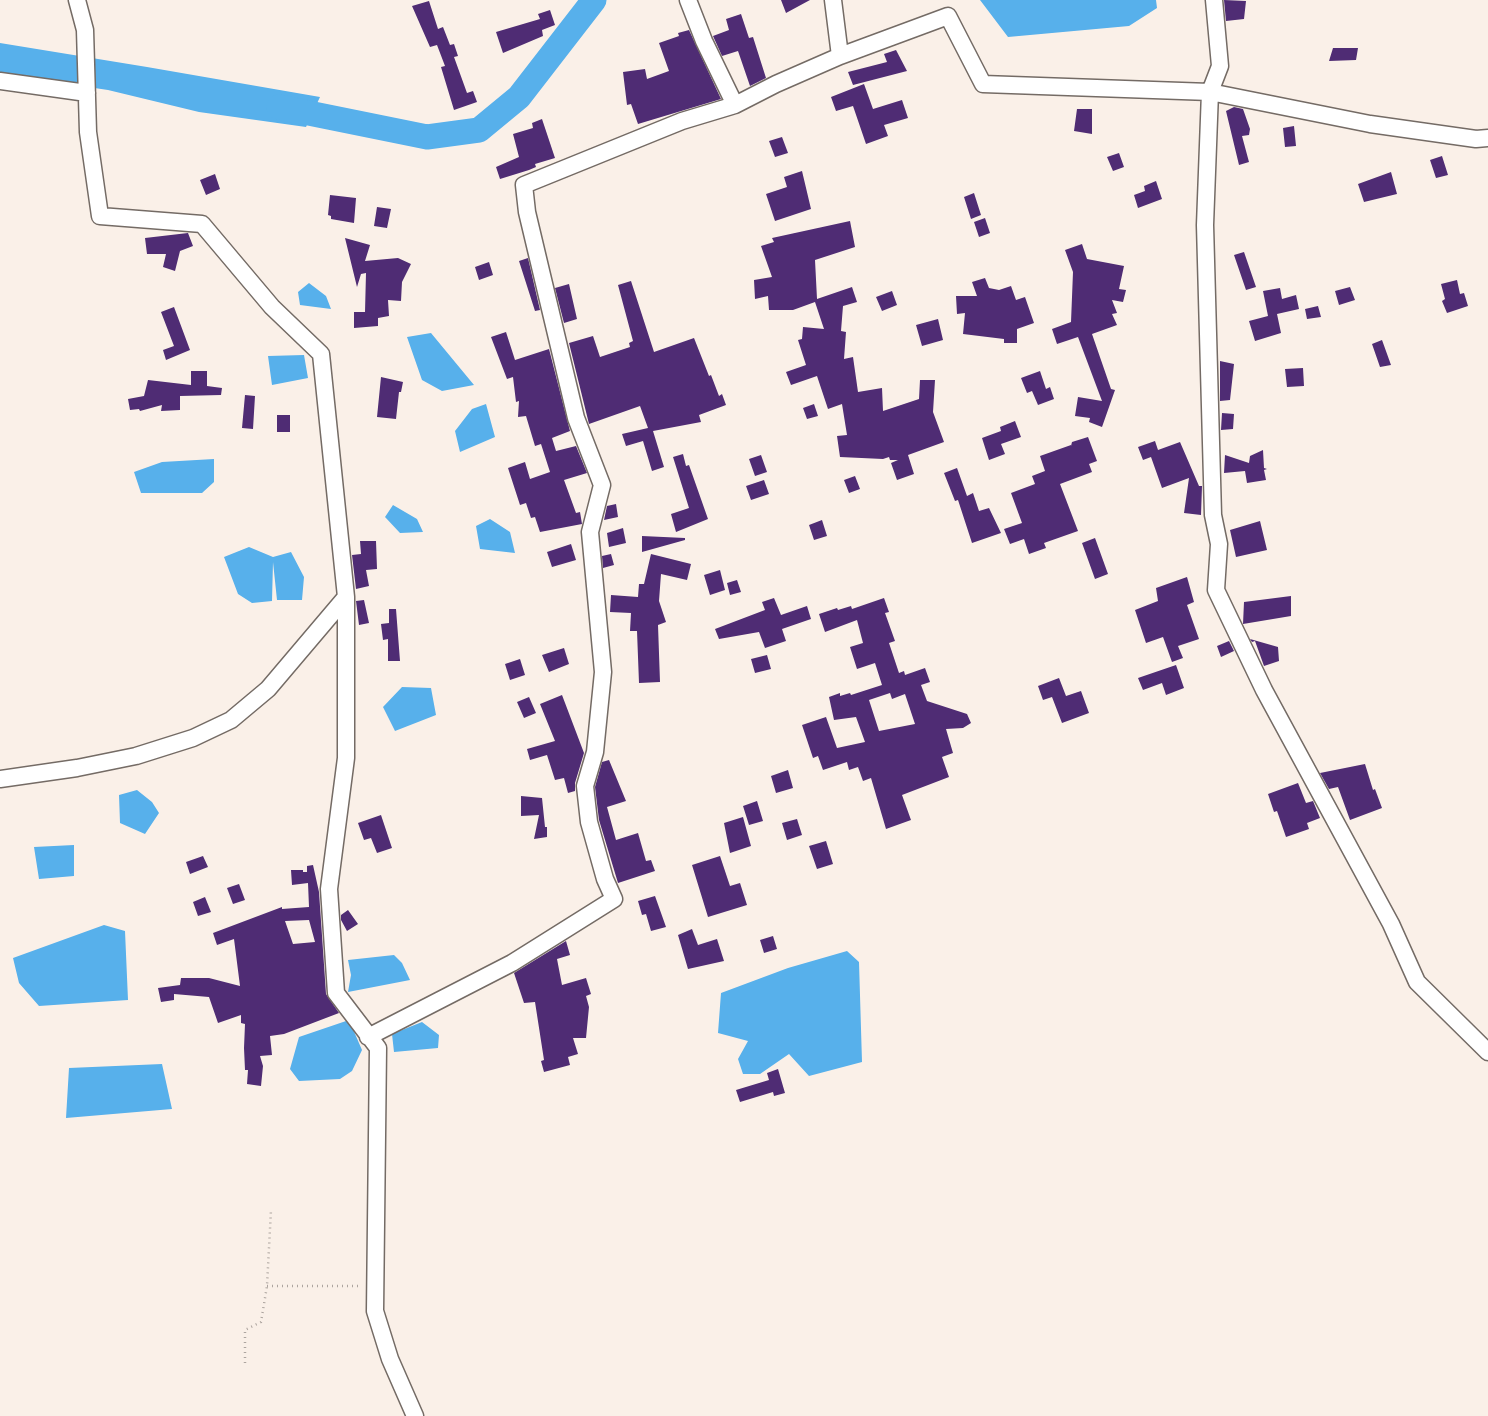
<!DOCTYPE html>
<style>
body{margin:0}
canvas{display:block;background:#faf0e8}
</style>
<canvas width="1488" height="1416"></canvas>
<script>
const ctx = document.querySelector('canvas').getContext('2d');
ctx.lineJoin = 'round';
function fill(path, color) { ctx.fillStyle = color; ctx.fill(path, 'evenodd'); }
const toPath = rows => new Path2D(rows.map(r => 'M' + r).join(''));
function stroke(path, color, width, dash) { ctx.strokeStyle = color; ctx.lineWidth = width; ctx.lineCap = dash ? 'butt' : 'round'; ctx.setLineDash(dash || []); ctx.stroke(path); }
fill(toPath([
 [980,0,1156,0,1157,8,1129,26,1008,37],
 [0,43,147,67,320,97,306,127,199,112,108,90,0,74],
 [309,283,326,296,331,309,300,305,298,292],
 [431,333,474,385,442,391,422,380,407,337],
 [304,355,308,378,272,385,268,356],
 [486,404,495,437,460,452,455,431,472,409],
 [214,459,214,482,202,493,141,493,134,472,162,462],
 [393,505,417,519,423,532,400,533,385,517],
 [490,519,510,532,515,553,480,549,476,526],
 [249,547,273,557,291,552,304,577,302,600,277,600,273,562,272,601,252,603,238,594,224,557],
 [402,687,431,688,436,715,395,731,383,707],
 [137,790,152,802,159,813,145,834,120,823,119,795],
 [74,845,74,876,39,879,34,847],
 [104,925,125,931,128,1000,39,1006,19,983,13,958],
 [847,951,859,962,862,1062,809,1076,789,1054,760,1074,743,1074,738,1059,748,1041,718,1033,721,993,788,968],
 [394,955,402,963,410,980,348,992,351,975,348,960],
 [349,1020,362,1050,352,1071,340,1079,299,1081,290,1069,299,1037],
 [422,1022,439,1035,438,1048,394,1052,392,1034],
 [162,1064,172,1109,66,1118,69,1068]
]), '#57b0eb');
stroke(toPath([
 [279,107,427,137,479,130,519,97,594,0]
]), '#57b0eb', 25);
fill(toPath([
 [781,0,810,0,786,13],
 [1224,0,1246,1,1244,19,1226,21],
 [429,1,438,29,443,27,450,45,454,44,458,56,454,57,467,93,473,91,477,102,454,110,441,67,445,66,437,45,430,47,412,6],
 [550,10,555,25,542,30,543,36,503,53,496,32,540,19,538,14],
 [741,14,749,38,753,37,766,78,750,86,738,51,722,56,713,36,729,30,726,19],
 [689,30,721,99,638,124,631,104,627,105,623,72,645,69,647,79,669,71,659,43,679,36,678,33],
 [1333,48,1358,48,1356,60,1329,61],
 [896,50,907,71,853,85,848,72,887,62,884,54],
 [864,84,873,109,902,100,908,118,884,125,888,136,866,144,853,106,836,111,831,97],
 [1234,107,1243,109,1250,129,1249,135,1242,136,1249,162,1239,165,1226,111],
 [1077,109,1092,109,1092,134,1074,131],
 [542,119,555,158,535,164,536,167,529,170,500,179,496,167,519,157,513,134,533,128,532,123],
 [1294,126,1296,146,1285,147,1283,128],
 [782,137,788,153,775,157,769,141],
 [1119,153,1124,167,1113,171,1107,157],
 [1442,156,1448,175,1436,178,1430,160],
 [802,171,811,209,775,221,766,194,787,187,784,177],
 [1391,172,1397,194,1364,202,1358,184],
 [215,174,220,189,206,195,200,180],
 [1156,181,1162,199,1138,208,1134,195,1145,191,1144,186],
 [974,193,981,215,971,219,964,197],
 [330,195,356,198,354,223,331,219,331,216,328,215],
 [377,207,391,209,387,228,374,226],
 [985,218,990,233,979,237,974,222],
 [850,221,855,247,815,260,817,299,852,287,857,302,843,306,841,331,846,332,844,359,853,357,858,392,882,388,883,411,919,399,920,380,935,380,933,412,944,442,908,455,914,474,897,480,891,463,898,460,890,460,889,457,883,459,840,457,837,436,847,435,842,404,828,409,817,376,791,385,786,372,806,365,798,340,802,339,803,327,824,329,815,302,793,310,769,310,768,296,755,299,754,280,772,277,761,246,774,242,772,238],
 [188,233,193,246,180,251,175,271,163,267,166,254,147,254,145,238],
 [345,238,370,245,365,261,398,258,411,264,402,282,401,301,388,300,389,316,378,318,378,326,354,328,354,312,365,312,366,273,361,274,357,287],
 [1082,244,1087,259,1124,266,1119,289,1126,290,1123,302,1112,300,1117,313,1112,314,1117,325,1092,334,1111,389,1115,390,1102,427,1089,422,1090,418,1075,416,1078,397,1102,401,1078,337,1057,344,1052,329,1071,322,1073,272,1065,250],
 [1244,252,1256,287,1246,290,1234,255],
 [528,258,540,310,535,311,519,261],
 [489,262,493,275,479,280,475,267],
 [985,278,989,288,999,290,1011,286,1016,300,1025,297,1034,323,1017,329,1017,343,1004,343,1004,339,963,334,965,313,957,314,956,296,977,296,972,282],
 [1457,280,1460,294,1464,293,1468,306,1447,313,1442,301,1445,299,1441,284],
 [631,281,654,352,694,338,709,376,711,375,719,396,722,394,726,405,699,415,701,422,653,431,664,467,652,471,643,441,626,446,622,434,648,428,640,406,589,424,569,343,593,336,600,357,630,347,629,343,633,341,618,285],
 [569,284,577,319,564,323,555,288],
 [1350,287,1355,300,1339,305,1335,291],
 [1280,288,1282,299,1296,295,1299,309,1277,314,1281,333,1255,341,1249,321,1268,316,1263,291],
 [892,291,897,305,882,311,876,297],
 [1318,306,1321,317,1307,319,1305,309],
 [174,307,190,350,166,360,163,350,174,346,161,312],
 [938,319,943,340,922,346,916,325],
 [506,332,515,360,549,349,570,431,552,438,556,451,576,446,587,473,564,480,576,513,580,512,582,524,540,532,535,517,531,518,526,503,520,505,508,468,525,462,530,479,550,472,541,444,535,446,526,416,518,417,519,401,516,402,513,377,507,379,491,337],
 [1382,340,1391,365,1380,367,1372,344],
 [1220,361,1234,364,1230,400,1220,401],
 [1303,368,1304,386,1287,387,1285,369],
 [191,371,207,371,207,386,222,388,221,395,180,396,180,410,161,411,162,405,140,411,139,409,130,410,128,399,144,396,148,380,191,385],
 [1040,371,1046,389,1050,387,1054,399,1038,405,1032,391,1027,393,1021,378],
 [381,377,403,382,401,392,399,392,396,419,377,417],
 [245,395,255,396,253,429,242,428],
 [814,404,818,416,807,419,803,408],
 [1222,413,1234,414,1233,429,1221,430],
 [277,415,290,415,290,432,277,432],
 [1015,421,1021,437,1001,444,1005,454,989,460,982,438,1001,431,1000,427],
 [1088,437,1097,461,1089,464,1092,472,1060,484,1078,531,1044,543,1046,548,1029,554,1024,539,1010,544,1004,529,1022,523,1011,493,1035,484,1032,476,1045,471,1040,456,1071,445,1071,446,1072,442],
 [1155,441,1158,450,1180,442,1199,486,1202,486,1201,515,1184,513,1189,478,1162,488,1151,457,1143,460,1138,447],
 [1263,450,1264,468,1267,469,1264,470,1266,480,1247,483,1245,471,1224,473,1225,455,1249,463,1250,456],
 [683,454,686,466,689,465,708,519,676,532,671,514,689,508,673,457],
 [761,455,767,472,755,476,749,459],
 [957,468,967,496,973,493,979,511,989,508,1001,533,972,543,958,500,955,501,944,473],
 [855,476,860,489,849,493,844,480],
 [764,480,769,494,751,500,746,486],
 [616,504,618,517,604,520,607,506],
 [822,520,827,536,814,540,809,525],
 [1260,521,1267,550,1236,557,1230,530],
 [623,528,626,543,609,547,607,533],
 [642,536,685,538,685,540,642,552],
 [1095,538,1108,574,1095,579,1082,543],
 [360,541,376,541,377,569,366,570,369,586,356,589,352,555,361,554],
 [571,544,576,560,552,567,547,552],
 [611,554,614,565,603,568,602,556],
 [651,554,691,564,687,580,661,574,659,601,666,622,658,625,660,682,639,683,637,631,630,631,631,613,610,612,611,595,638,597,639,584,644,584],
 [720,570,725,590,710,595,704,575],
 [1187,577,1194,602,1187,605,1199,639,1178,646,1183,658,1172,662,1163,637,1146,643,1135,610,1158,601,1156,588],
 [737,580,741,592,730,595,727,583],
 [1291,596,1291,616,1243,624,1244,602],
 [774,598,781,615,807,606,811,619,782,629,786,641,765,648,759,632,719,639,715,629,765,610,762,602],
 [884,598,889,612,885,613,895,641,889,643,899,673,904,671,905,675,925,668,930,682,921,685,927,701,967,714,971,723,963,728,946,729,953,753,942,757,949,777,902,795,911,820,886,829,871,778,863,781,858,767,849,770,847,762,823,770,818,756,813,758,802,725,826,717,837,748,865,742,856,717,834,720,829,697,840,693,840,696,850,693,851,695,882,685,875,663,857,669,850,647,863,643,857,620,825,632,819,614,837,608,838,610,851,606,852,609],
 [890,693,892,699,905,694,915,724,879,731,869,700],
 [364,600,369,623,359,625,356,601],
 [389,609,396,609,400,661,388,661,388,639,383,640,381,624,389,623],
 [1250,639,1278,647,1279,661,1264,666,1255,641,1252,642],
 [1229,641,1234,651,1221,657,1217,646],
 [564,648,569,664,549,672,542,655],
 [767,655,771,669,755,673,751,659],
 [520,659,525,675,510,680,505,664],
 [1176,665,1184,688,1166,695,1162,683,1143,690,1138,678],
 [1059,678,1066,696,1081,691,1089,713,1062,723,1052,697,1043,700,1038,686],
 [562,695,584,753,575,783,575,791,568,793,564,778,555,780,547,755,530,760,527,749,555,741,540,704],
 [529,697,536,713,524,718,517,702],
 [609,760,626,801,607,807,616,840,638,833,646,861,651,860,655,871,618,883,599,820,595,787,602,762],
 [1365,764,1373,790,1375,789,1382,808,1350,820,1338,787,1329,789,1320,773],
 [788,770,793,788,776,793,771,776],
 [1298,783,1306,803,1313,801,1320,818,1307,823,1309,829,1286,837,1277,811,1274,812,1268,794],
 [521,796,542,798,545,827,547,827,547,837,534,839,539,815,521,816],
 [757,801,763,821,749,825,743,806],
 [381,815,392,848,377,853,371,838,364,840,358,823],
 [743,817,751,846,730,853,724,823],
 [797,819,802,835,787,840,782,823],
 [826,841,833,864,817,869,809,846],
 [203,856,208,867,190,874,186,862],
 [720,856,730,886,740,883,747,905,708,917,692,865],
 [313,865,319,892,326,994,339,1013,284,1034,270,1036,272,1055,260,1056,263,1066,261,1086,247,1084,248,1070,245,1070,244,1048,245,1024,241,1023,241,1015,218,1023,209,997,174,994,174,1000,161,1002,158,988,180,985,181,978,209,978,240,986,234,939,217,945,213,933,282,907,282,909,309,907,308,883,292,885,291,870,303,870,303,872,307,872,307,866],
 [309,920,315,942,293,944,285,921],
 [239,884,245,900,233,904,227,888],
 [655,896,666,927,651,931,646,914,642,915,638,901],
 [205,897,211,912,198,916,193,902],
 [348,910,358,924,347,931,341,920,341,915],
 [692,929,698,945,717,939,724,961,688,969,678,935],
 [773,936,777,949,764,953,760,940],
 [566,941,570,955,557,959,562,985,586,978,591,994,586,996,589,1007,586,1038,573,1038,578,1054,568,1057,570,1065,544,1072,541,1061,544,1060,535,1002,524,1003,514,973],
 [778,1069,785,1093,774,1096,773,1092,740,1102,736,1090,769,1080,767,1073]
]), '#4f2c74');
const minor = toPath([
 [833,0,840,56],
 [1214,0,1220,66,1210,92,1370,124,1476,139,1488,138],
 [0,81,87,93],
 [735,105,776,84,840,56,948,16,983,84,1210,92,1205,225,1213,515,1219,544,1216,590,1264,690,1391,924,1417,982,1488,1052],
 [346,597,346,758,329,889,336,993,378,1048,375,1311,390,1359,415,1416],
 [0,779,77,768,136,756,193,738,231,720,268,689,346,597,321,354,272,307,202,224,100,216,88,132,85,30,77,0],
 [368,1037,512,963,614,899,605,879,589,822,585,786,595,752,603,672,590,532,602,485,576,418,527,212,524,185,682,121,735,105,704,41,688,0]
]);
stroke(minor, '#746b65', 19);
stroke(toPath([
 [267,1286,361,1286],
 [245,1363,245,1330,261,1322,267,1286,271,1210]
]), '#ada59f', 2.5, [1, 4]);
stroke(minor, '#fff', 16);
</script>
